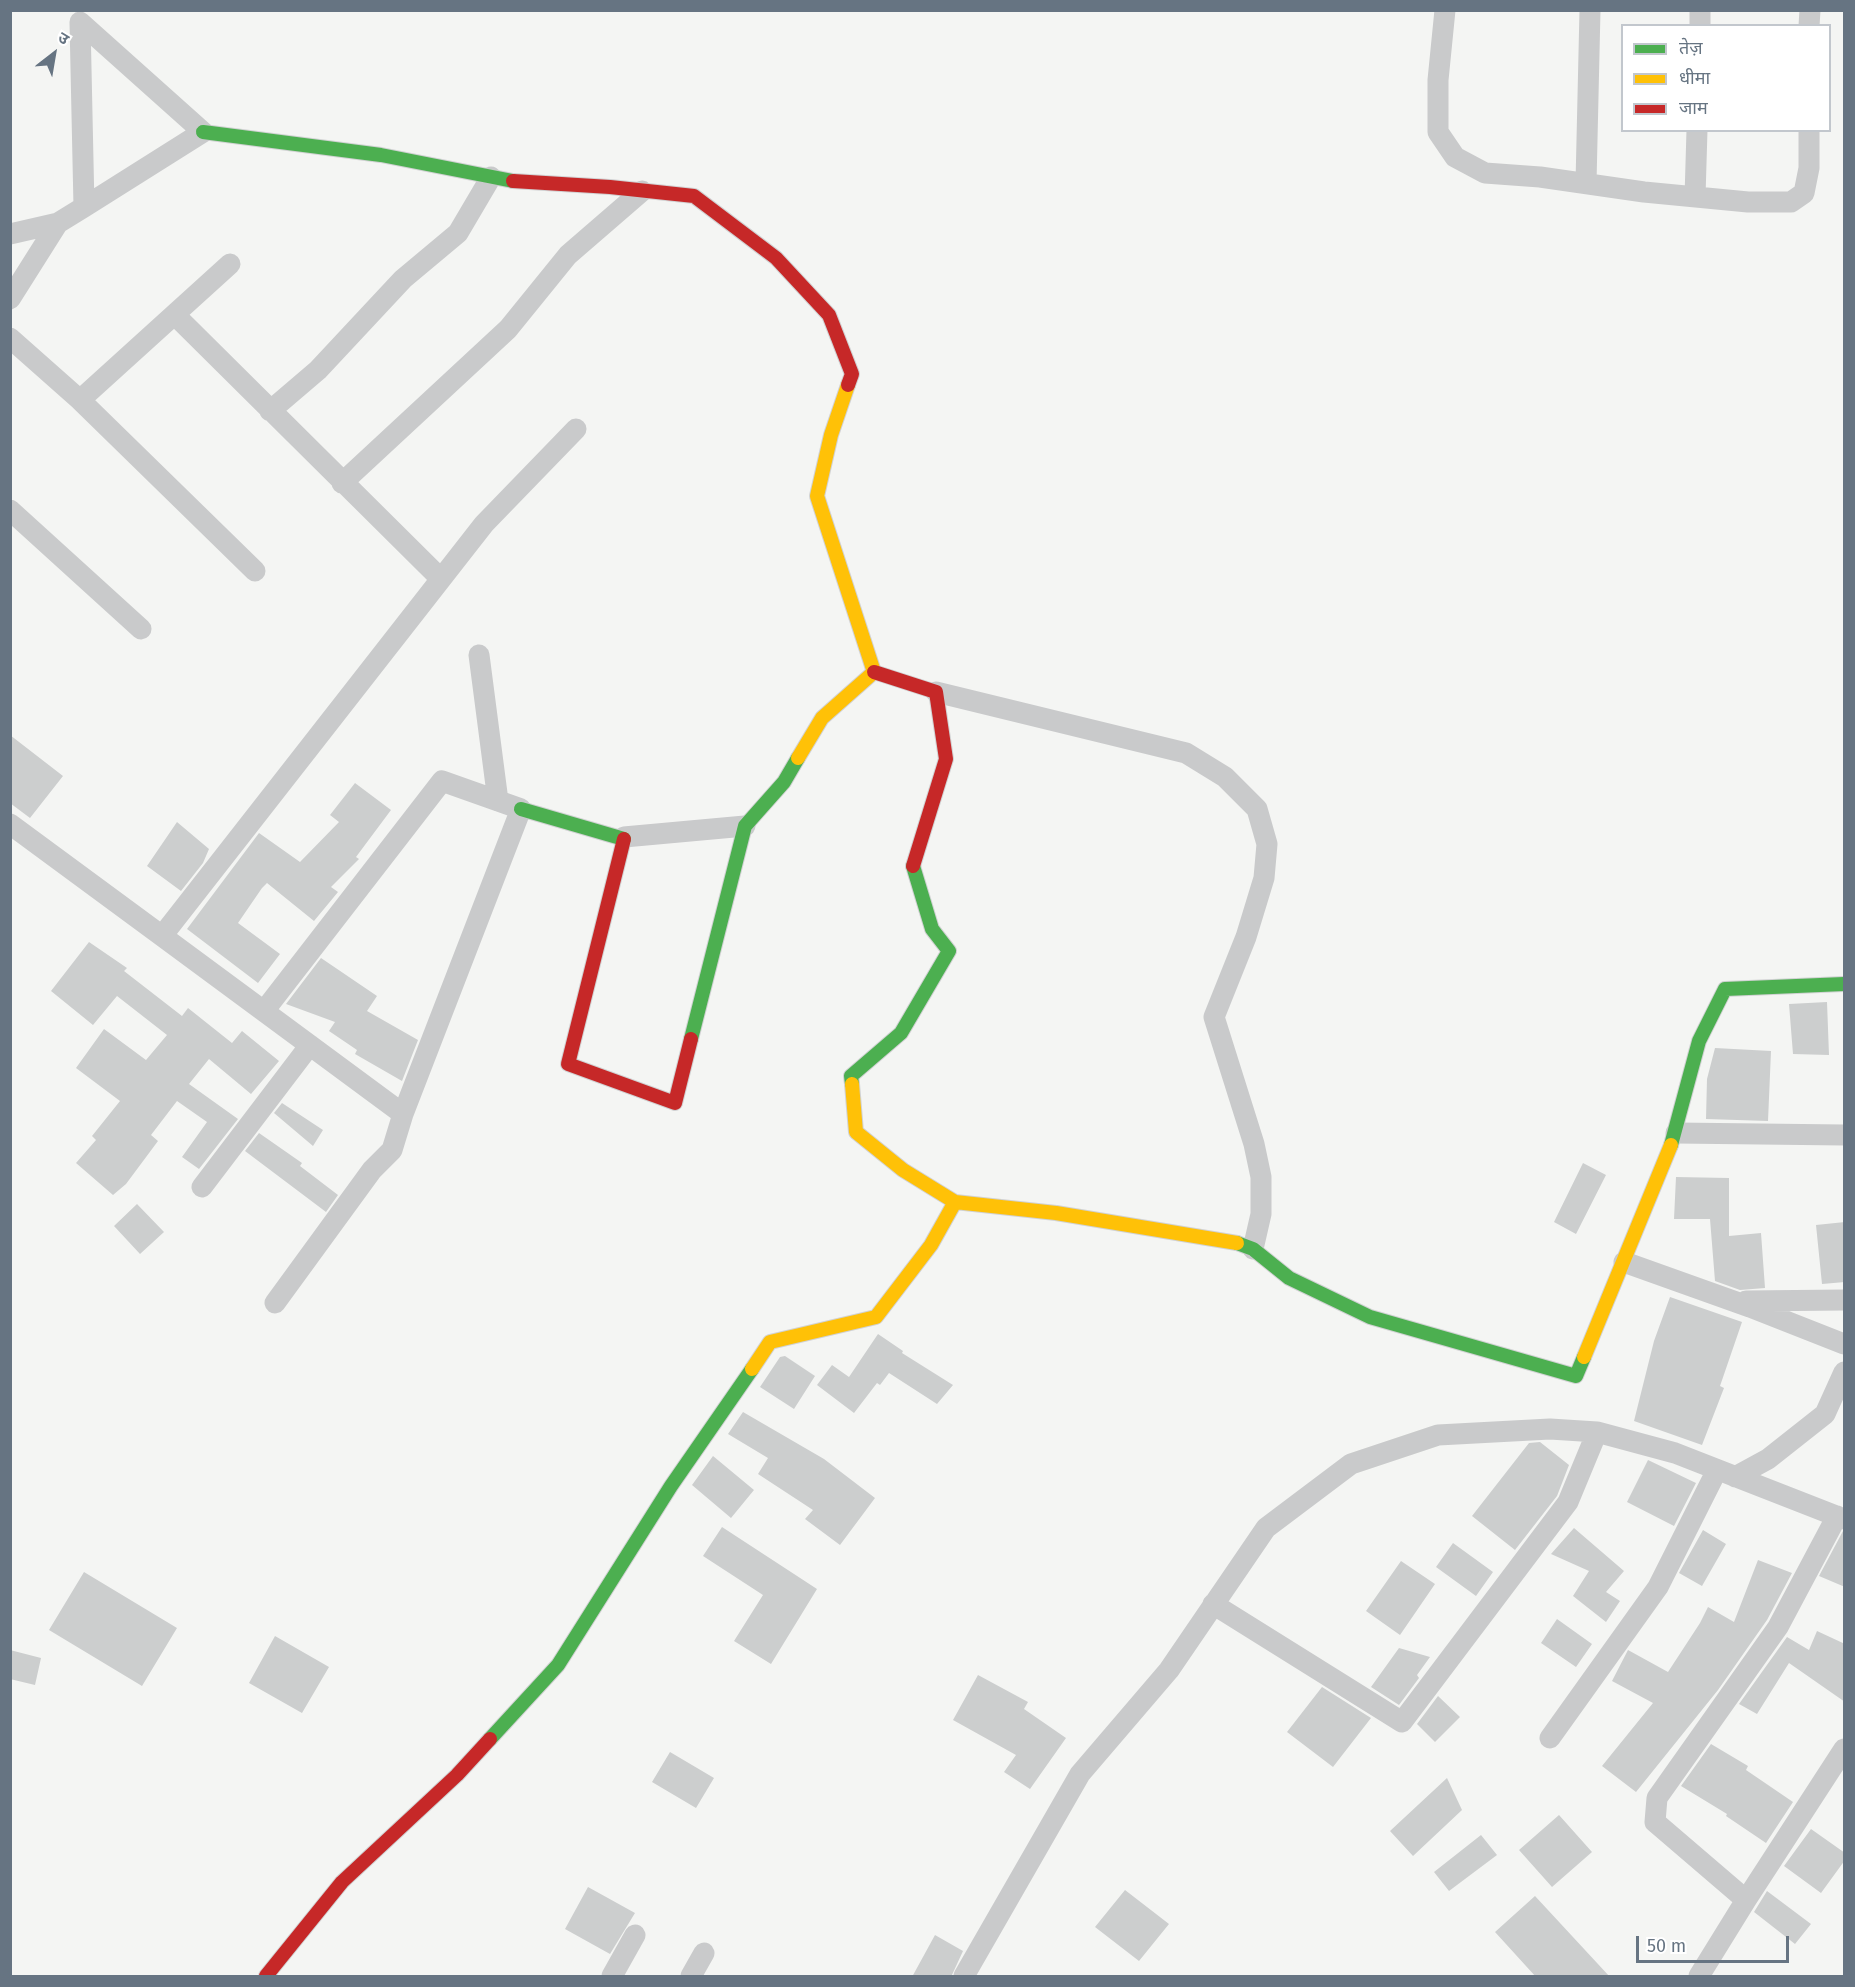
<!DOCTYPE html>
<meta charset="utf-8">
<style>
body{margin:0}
#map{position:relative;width:1855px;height:1987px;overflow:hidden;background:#f4f5f3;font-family:"Fira Sans","Noto Sans Devanagari",sans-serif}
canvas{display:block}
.frame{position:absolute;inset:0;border:12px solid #667482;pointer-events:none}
.legend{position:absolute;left:1621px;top:24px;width:210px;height:108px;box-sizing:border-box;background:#fff;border:2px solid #c2c7cd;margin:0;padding:8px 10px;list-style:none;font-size:18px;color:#667482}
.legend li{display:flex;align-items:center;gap:12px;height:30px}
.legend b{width:30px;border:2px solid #c2c7cd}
.north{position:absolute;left:24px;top:24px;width:60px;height:60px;-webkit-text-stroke:4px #fff;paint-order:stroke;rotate:31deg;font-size:16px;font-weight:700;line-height:24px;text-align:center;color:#667482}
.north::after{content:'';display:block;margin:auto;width:21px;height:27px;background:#667482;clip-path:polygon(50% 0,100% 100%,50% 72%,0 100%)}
.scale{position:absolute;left:1636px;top:1936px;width:153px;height:27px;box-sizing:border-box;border:3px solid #667482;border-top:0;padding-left:8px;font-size:18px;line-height:21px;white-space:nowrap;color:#667482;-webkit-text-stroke:4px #fff;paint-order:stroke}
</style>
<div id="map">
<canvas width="1855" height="1987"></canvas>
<div class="frame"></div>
<ul class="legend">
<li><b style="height:8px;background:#4caf50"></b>तेज़</li>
<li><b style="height:8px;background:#ffc107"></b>धीमा</li>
<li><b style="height:8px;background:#c62828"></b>जाम</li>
</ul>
<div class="north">उ</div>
<div class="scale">50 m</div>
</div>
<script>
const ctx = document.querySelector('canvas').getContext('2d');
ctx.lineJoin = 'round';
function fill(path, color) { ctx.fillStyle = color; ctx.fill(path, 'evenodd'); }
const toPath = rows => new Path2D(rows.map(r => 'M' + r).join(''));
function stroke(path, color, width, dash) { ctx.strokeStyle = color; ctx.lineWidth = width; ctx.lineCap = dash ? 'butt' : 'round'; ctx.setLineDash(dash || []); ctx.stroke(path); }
fill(toPath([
 [10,735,63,776,30,818,10,803],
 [355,783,391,810,356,857,359,859,331,887,338,892,314,921,267,883,262,888,238,923,280,954,258,983,187,929,259,833,300,862,339,822,330,815],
 [177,822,209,849,203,863,181,891,147,866],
 [89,942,127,968,124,971,182,1016,188,1008,232,1043,242,1031,279,1061,251,1094,209,1059,189,1084,238,1119,199,1169,182,1157,207,1122,177,1101,151,1135,158,1141,126,1184,113,1195,76,1163,96,1140,92,1136,120,1101,76,1068,104,1029,146,1060,167,1035,117,996,93,1025,51,991],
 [321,958,377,996,367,1011,418,1040,402,1081,355,1054,357,1050,329,1031,335,1022,286,1004],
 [1827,1002,1829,1055,1793,1054,1789,1004],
 [1715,1048,1771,1051,1768,1121,1706,1119,1707,1079],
 [282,1103,323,1130,313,1146,274,1113],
 [259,1133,302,1163,300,1166,338,1195,326,1212,245,1151],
 [1583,1163,1606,1175,1576,1234,1554,1222],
 [1676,1177,1729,1178,1729,1236,1761,1233,1765,1288,1740,1290,1715,1281,1710,1219,1674,1219],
 [137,1204,164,1232,140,1254,114,1226],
 [1845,1222,1845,1282,1822,1284,1816,1225],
 [1670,1297,1742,1322,1720,1386,1724,1388,1702,1445,1634,1421,1654,1341],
 [878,1334,903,1351,902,1353,953,1385,937,1404,889,1373,880,1385,877,1383,854,1413,817,1385,832,1365,849,1377],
 [785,1356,815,1376,794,1409,760,1387,780,1357],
 [743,1412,824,1459,875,1498,840,1545,805,1519,813,1510,758,1474,768,1458,728,1434],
 [1540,1442,1569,1465,1557,1496,1515,1550,1472,1516,1529,1443],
 [713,1456,754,1490,731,1518,692,1485],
 [1648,1460,1696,1483,1674,1526,1627,1502],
 [722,1527,817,1589,771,1664,734,1641,763,1595,703,1556],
 [1574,1528,1624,1571,1606,1592,1620,1601,1606,1622,1573,1596,1589,1571,1551,1554],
 [1703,1530,1726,1544,1702,1586,1679,1573],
 [1843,1531,1845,1532,1845,1587,1819,1576],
 [1453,1543,1493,1572,1476,1596,1436,1567],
 [1758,1560,1792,1573,1767,1620,1718,1690,1636,1792,1602,1766,1653,1703,1612,1681,1628,1650,1668,1672,1700,1623,1708,1607,1734,1622],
 [1401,1561,1435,1584,1400,1635,1366,1611],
 [84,1572,177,1628,142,1686,49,1630],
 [1557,1619,1592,1644,1576,1667,1541,1643],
 [1817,1631,1845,1644,1845,1702,1789,1663,1757,1714,1739,1704,1787,1637,1809,1650],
 [275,1636,329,1667,302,1713,249,1683],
 [1399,1648,1430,1657,1417,1675,1419,1678,1399,1705,1371,1687],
 [10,1650,41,1658,35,1685,10,1679],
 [978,1675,1028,1702,1024,1709,1066,1738,1030,1789,1004,1772,1016,1755,953,1720],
 [1322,1687,1371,1718,1333,1767,1287,1732],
 [1438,1696,1460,1717,1435,1742,1417,1724],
 [1711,1744,1748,1766,1746,1770,1793,1802,1766,1843,1726,1816,1727,1814,1681,1786],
 [670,1752,714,1778,696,1808,652,1782],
 [1447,1778,1462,1810,1413,1856,1390,1831],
 [1559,1815,1592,1852,1552,1887,1519,1850],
 [1811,1829,1845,1853,1845,1860,1821,1893,1784,1866],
 [1481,1835,1497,1855,1449,1891,1434,1872],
 [588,1887,635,1913,610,1954,565,1929],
 [1125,1890,1169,1924,1139,1961,1095,1927],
 [1767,1891,1811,1924,1795,1944,1754,1912],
 [1535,1896,1610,1977,1536,1977,1495,1932],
 [935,1935,963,1951,951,1977,912,1977]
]), '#cccece');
const fast = toPath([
 [203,132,381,155,513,181],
 [521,809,624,839],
 [691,1039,745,826,784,782,798,758],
 [852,1084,851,1076,901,1033,949,951,932,929,913,866],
 [1671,1145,1699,1041,1725,989,1844,984],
 [1237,1243,1253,1249,1289,1278,1370,1317,1576,1376,1584,1357],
 [490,1739,558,1665,671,1486,752,1369]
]);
const slow = toPath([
 [798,758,822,718,874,672,817,496,831,435,848,385],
 [955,1202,1056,1213,1237,1243],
 [1584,1357,1671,1145],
 [752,1369,770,1342,876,1317,931,1245,955,1202,903,1170,856,1132,852,1084]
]);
const jam = toPath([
 [513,181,610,187,694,196,776,258,829,315,852,374,848,385],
 [874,672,936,692,946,759,913,866],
 [624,839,568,1064,675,1103,691,1039],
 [266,1976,342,1882,457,1775,490,1739]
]);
stroke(fast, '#d1d2d3', 16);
stroke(slow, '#d1d2d3', 16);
stroke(jam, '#d1d2d3', 16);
stroke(toPath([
 [1445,10,1438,80,1438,132,1455,157,1485,173,1540,177,1644,192,1748,202,1791,202,1804,193,1809,168,1809,130],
 [1700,26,1700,10],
 [1809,26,1810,10],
 [1586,183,1590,10],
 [1695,197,1697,130],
 [10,234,58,223,84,207,203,132,80,22,84,207],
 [10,299,58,223],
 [176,316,440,578],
 [10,338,80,400,255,571],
 [80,400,230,264],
 [270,411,318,370,403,279,458,233,491,177],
 [342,483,508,329,568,255,642,191],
 [10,510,141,629],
 [479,655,498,801],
 [936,692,1186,753,1225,777,1257,809,1267,844,1264,878,1246,937,1214,1017,1254,1144,1261,1177,1261,1214,1253,1249],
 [10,824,162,936,403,1114,521,809,442,781,264,1011],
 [624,837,745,826],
 [162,936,484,524,576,429],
 [1676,1133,1844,1135],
 [202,1187,310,1045],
 [1624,1262,1750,1307,1844,1344],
 [1746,1301,1844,1300],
 [275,1303,372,1170,392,1150,403,1114],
 [1735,1477,1768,1459,1825,1414,1844,1372],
 [1213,1604,1402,1722,1568,1502,1597,1432],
 [1550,1738,1658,1587,1717,1470],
 [1746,1900,1655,1822,1657,1798,1778,1627,1837,1516],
 [612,1976,635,1935],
 [691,1976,704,1953],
 [964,1976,1080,1774,1169,1670,1266,1528,1351,1464,1438,1435,1550,1429,1597,1432,1675,1453,1844,1519],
 [1699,1976,1746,1900,1844,1749]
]), '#c9cacb', 21);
stroke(fast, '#4caf50', 14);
stroke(slow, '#ffc107', 14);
stroke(jam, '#c62828', 14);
</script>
